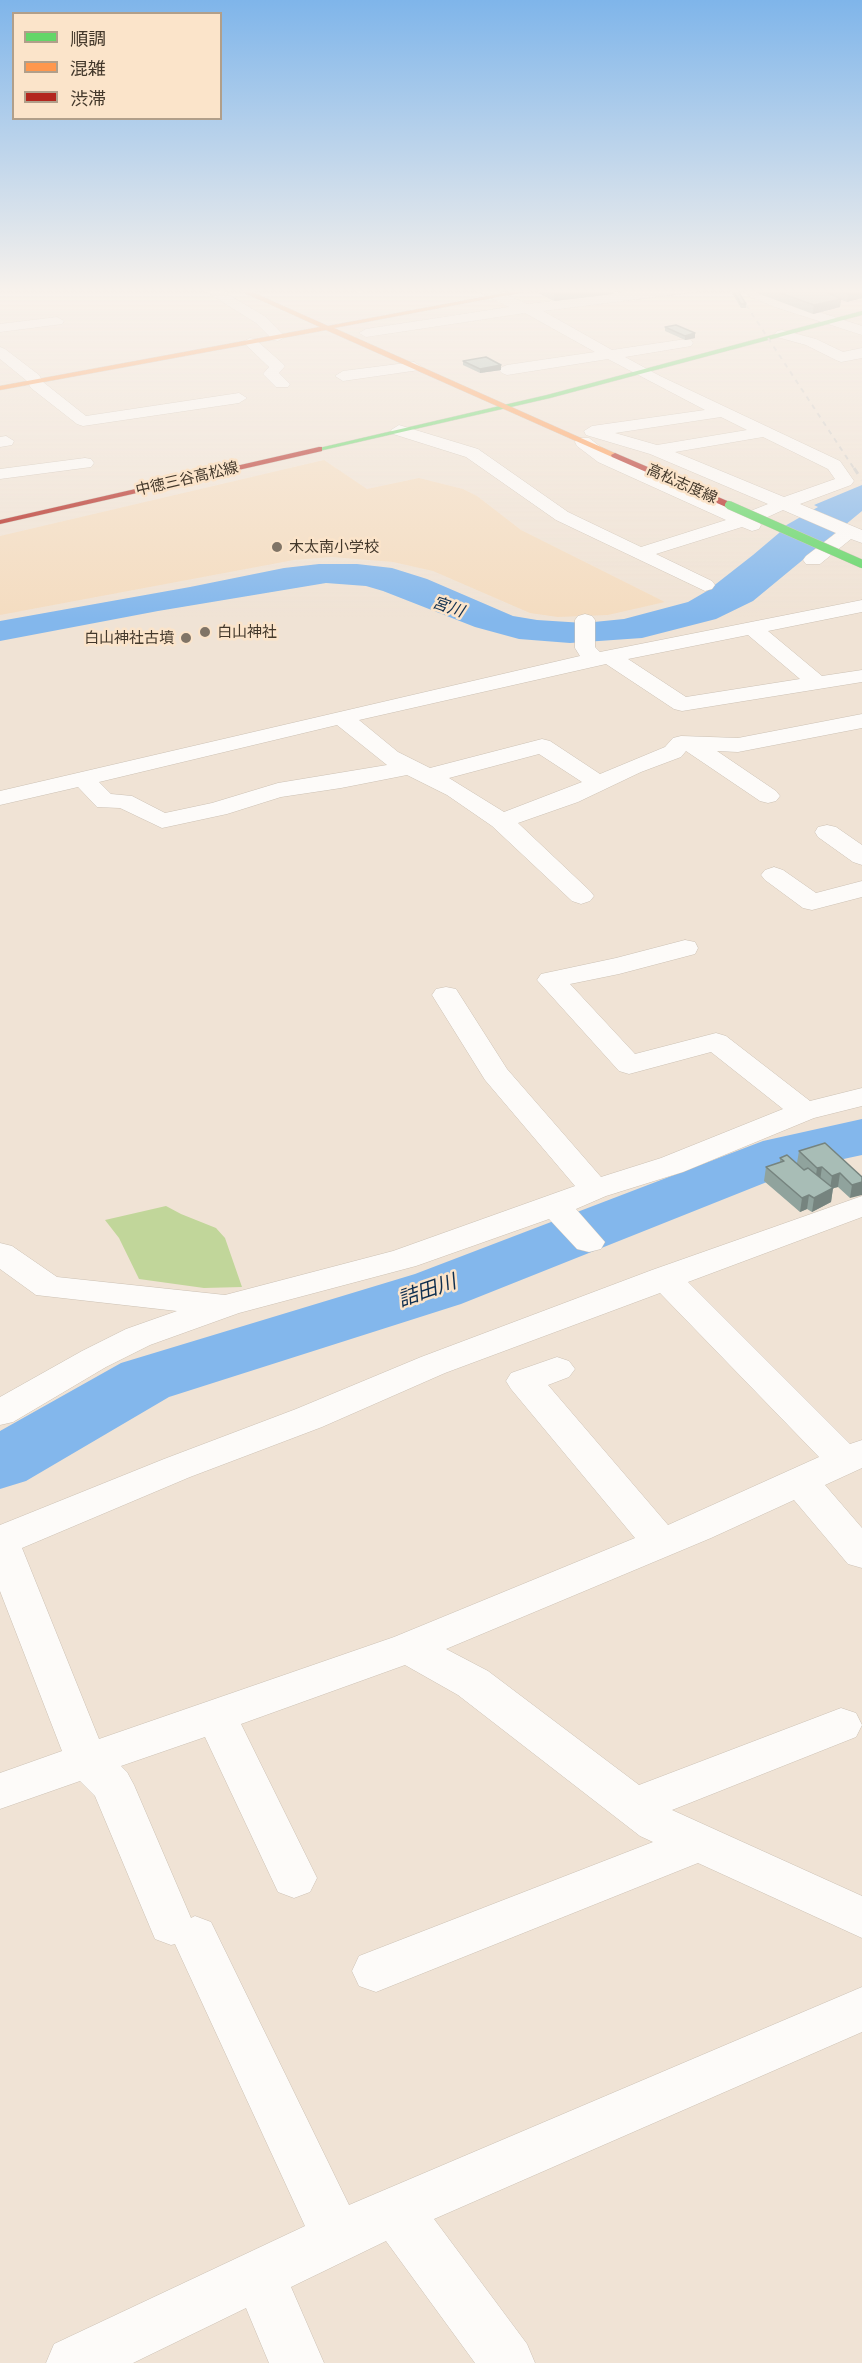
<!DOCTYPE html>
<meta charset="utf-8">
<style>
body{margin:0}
#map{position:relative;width:862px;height:2363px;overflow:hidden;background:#f0e3d5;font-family:"Crimson Pro","Noto Sans JP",serif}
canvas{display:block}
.legend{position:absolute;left:12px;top:12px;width:210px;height:108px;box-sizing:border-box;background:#fbe4ca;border:2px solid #b19f8a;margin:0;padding:8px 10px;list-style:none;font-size:18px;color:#43382b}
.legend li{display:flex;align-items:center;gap:12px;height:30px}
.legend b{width:30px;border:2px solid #b19f8a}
</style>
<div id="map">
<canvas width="862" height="2363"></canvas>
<ul class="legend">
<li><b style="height:8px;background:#63d668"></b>順調</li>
<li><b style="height:8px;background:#ff974d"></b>混雑</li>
<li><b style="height:8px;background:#b3261e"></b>渋滞</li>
</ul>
</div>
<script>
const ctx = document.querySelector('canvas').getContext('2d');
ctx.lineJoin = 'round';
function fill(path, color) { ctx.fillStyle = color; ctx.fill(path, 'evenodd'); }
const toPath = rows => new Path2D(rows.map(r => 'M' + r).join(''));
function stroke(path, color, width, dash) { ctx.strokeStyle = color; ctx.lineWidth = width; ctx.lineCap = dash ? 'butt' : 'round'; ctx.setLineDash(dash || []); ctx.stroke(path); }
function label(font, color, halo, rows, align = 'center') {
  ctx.font = font + ' "Crimson Pro","Noto Sans JP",serif'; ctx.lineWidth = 5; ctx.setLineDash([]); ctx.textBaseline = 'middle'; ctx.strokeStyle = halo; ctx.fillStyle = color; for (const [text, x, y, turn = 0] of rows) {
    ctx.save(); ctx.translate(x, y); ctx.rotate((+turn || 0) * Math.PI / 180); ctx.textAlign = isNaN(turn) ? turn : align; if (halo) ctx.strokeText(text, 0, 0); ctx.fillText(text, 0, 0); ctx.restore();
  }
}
fill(toPath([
 [324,460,367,489,419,478,463,489,477,496,521,530,665,602,608,615,558,617,530,613,433,571,393,562,332,557,294,560,0,615,0,536]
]), '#f4dcc0');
fill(toPath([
 [166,1206,181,1214,216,1228,225,1238,242,1287,204,1288,139,1279,119,1238,105,1220]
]), '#c1d69a');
fill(toPath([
 [862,485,862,511,753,601,716,619,642,638,570,643,519,639,475,627,383,591,366,586,326,583,158,611,0,641,0,621,190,587,284,568,319,564,357,564,392,568,427,579,513,616,537,620,584,623,624,619,688,602,707,591,753,555,779,533,783,527,818,507,814,505]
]), '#83b7ec');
fill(toPath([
 [862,1119,862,1155,802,1168,461,1304,169,1397,26,1481,0,1489,0,1431,121,1363,415,1274,763,1141,862,1119]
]), '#83b7ec');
const street = toPath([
 [200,288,217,288,266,317,285,337,278,341,273,340,256,323,200,288],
 [351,288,367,288,360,292,351,288],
 [471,288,490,288,528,304,658,288,701,288,694,292,543,311,612,350,686,339,691,340,693,343,691,346,625,357,660,376,840,461,854,481,851,485,800,504,862,530,862,543,851,539,820,564,806,564,803,560,806,556,836,533,783,510,759,521,761,525,759,529,752,531,742,527,656,554,712,581,715,585,712,589,705,591,556,520,466,457,393,434,391,430,399,425,478,449,568,512,641,547,726,520,598,462,577,446,575,442,577,438,589,438,610,454,743,514,768,504,650,454,586,435,584,431,592,426,705,410,608,359,507,375,502,373,499,370,502,367,507,365,595,352,525,313,366,337,359,333,366,329,509,307,471,288],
 [721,417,747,430,657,445,615,433,721,417],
 [763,437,828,469,835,479,784,497,675,452,763,437],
 [744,288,758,288,785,301,862,326,862,335,775,307,750,297,744,288],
 [57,317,64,321,62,324,0,332,0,324,57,317],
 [782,330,816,339,843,352,862,348,862,358,841,362,836,360,806,345,777,337,775,334,777,331,782,330],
 [250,338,255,339,282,363,285,366,279,373,290,384,288,387,276,387,263,374,269,367,243,342,250,338],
 [0,347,5,349,39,375,43,382,86,416,239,393,247,398,239,403,83,426,77,424,31,388,27,381,0,359,0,347],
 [414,362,422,367,419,370,343,381,335,376,343,371,414,362],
 [6,436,14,441,12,445,0,447,0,437,6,436],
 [85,458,91,459,94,463,91,467,0,479,0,469,85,458],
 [862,600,862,612,768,631,822,676,862,670,862,682,682,711,674,709,606,664,359,720,398,752,430,768,542,739,550,741,600,774,665,747,673,738,681,736,738,738,862,714,862,728,738,752,717,751,776,791,780,796,776,801,768,803,760,801,686,751,681,757,641,772,578,802,518,823,590,891,594,896,590,901,581,904,572,901,492,826,447,795,407,775,341,788,281,797,227,814,162,828,120,808,97,807,78,787,0,805,0,791,580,656,575,648,575,620,578,616,585,614,592,616,595,620,595,647,600,652,862,600],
 [748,635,800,679,686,697,628,659,748,635],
 [337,725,387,765,278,783,212,803,165,813,132,796,111,794,99,782,337,725],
 [539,754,582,782,504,812,449,778,539,754],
 [827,825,836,827,862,845,862,865,853,862,818,837,815,832,818,827,827,825],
 [774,867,783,870,816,893,862,881,862,897,812,910,803,908,765,880,761,875,765,870,774,867],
 [685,940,695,942,698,948,695,954,619,974,570,984,635,1054,716,1033,726,1036,810,1101,862,1088,862,1106,814,1118,683,1172,606,1196,576,1209,605,1242,601,1249,589,1252,577,1249,549,1219,416,1266,239,1313,150,1345,106,1367,13,1422,0,1425,0,1397,82,1351,126,1329,177,1311,36,1295,0,1269,0,1243,12,1246,57,1277,225,1295,393,1251,575,1186,485,1080,432,995,436,989,446,987,456,989,507,1069,601,1177,661,1158,783,1109,711,1052,629,1074,619,1071,537,980,541,974,616,958,685,940],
 [862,1196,862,1217,688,1282,850,1444,862,1440,862,1468,825,1485,862,1528,862,1568,848,1564,794,1500,711,1538,446,1649,488,1671,639,1785,841,1708,856,1713,862,1725,856,1737,672,1810,862,1896,862,1938,698,1863,376,1992,359,1986,352,1971,359,1956,653,1842,640,1836,458,1695,405,1665,241,1724,317,1878,310,1892,294,1898,278,1892,205,1737,121,1766,127,1772,134,1785,191,1918,195,1916,211,1922,349,2205,862,1987,862,2032,434,2219,527,2344,535,2363,475,2363,386,2241,291,2287,324,2363,269,2363,246,2308,133,2363,46,2363,54,2344,305,2226,175,1944,171,1945,155,1939,95,1796,80,1781,0,1809,0,1773,62,1751,0,1591,0,1525,164,1459,296,1409,421,1357,652,1270,862,1196],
 [660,1293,819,1457,668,1525,548,1385,569,1377,575,1369,569,1361,557,1357,511,1373,506,1381,511,1389,635,1538,394,1637,99,1739,22,1548,190,1477,322,1427,445,1373,660,1293]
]);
const fast = toPath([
 [862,311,862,315,550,398,319,451,315,449,547,395,862,311]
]);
const slow = toPath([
 [234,288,243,288,328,326,531,288,545,288,334,328,619,455,612,457,326,330,0,390,0,386,320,327,234,288]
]);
const jam = toPath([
 [319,447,322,447,322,451,0,524,0,520,319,447],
 [615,453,732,503,733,505,726,507,612,457,611,455,615,453]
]);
stroke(street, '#ccc1b4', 1);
stroke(fast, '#ccc1b4', 1);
stroke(slow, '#ccc1b4', 1);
stroke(jam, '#ccc1b4', 1);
fill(street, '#fdfbf9');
fill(fast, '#63d668');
fill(slow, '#ff974d');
fill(jam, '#b3261e');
stroke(toPath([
 [735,288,855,470]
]), '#d1ceca', 2, [5, 5]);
stroke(toPath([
 [854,468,862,480]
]), '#d1ceca', 3, [7, 7]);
const fastBridge = toPath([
 [729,505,862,564]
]);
stroke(fastBridge, '#ccc1b4', 9, []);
stroke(fastBridge, '#63d668', 8);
fill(toPath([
 [539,288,614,288,613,294,554,301,539,293],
 [729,288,736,288,746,304,746,308,741,308],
 [754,288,862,288,862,298,847,302,841,300,840,307,813,314,757,293],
 [665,327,695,338,685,340,665,331],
 [463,361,501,365,501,370,480,373,463,365],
 [799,1151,862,1177,850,1198,838,1187,833,1188,831,1202,812,1212,807,1209,800,1212,764,1181,766,1167,780,1162,780,1158,797,1163]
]), '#90a39d');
fill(toPath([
 [594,288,614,288,613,294,554,301,554,293],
 [862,290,862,298,847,302,848,294],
 [841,299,840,307,813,314,814,305],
 [695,333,695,338,685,340,685,336],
 [501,365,501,370,480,373,480,369],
 [822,1167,820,1181,815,1182,817,1168],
 [840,1173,838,1187,830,1189,832,1176],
 [862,1182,862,1195,850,1198,852,1185],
 [833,1188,831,1202,812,1212,814,1198],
 [809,1195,807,1209,800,1212,802,1198]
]), '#76847f');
const building = toPath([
 [545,288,594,288,554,293,545,288],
 [732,288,736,288,746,304,741,304,732,288],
 [766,288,818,288,841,299,814,305,766,288],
 [828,288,862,288,862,290,848,294,828,288],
 [676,325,695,333,685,336,665,327,676,325],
 [486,357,501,365,480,369,463,361,486,357],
 [825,1143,862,1177,862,1182,852,1185,840,1173,832,1176,822,1167,817,1168,799,1151,825,1143],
 [787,1155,804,1170,808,1168,833,1188,814,1198,809,1195,802,1198,766,1167,784,1161,780,1158,787,1155]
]);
fill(building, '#a8bdb6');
stroke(building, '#76847f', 1.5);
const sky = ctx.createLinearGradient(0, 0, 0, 619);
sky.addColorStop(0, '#7fb5ea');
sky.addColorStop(0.47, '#f8f2ec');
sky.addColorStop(1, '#f8f2ec00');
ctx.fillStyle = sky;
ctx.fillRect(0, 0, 862, 619);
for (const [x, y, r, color] of [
 [277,547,6,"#807466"],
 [205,632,6,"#807466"],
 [186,638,6,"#807466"]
]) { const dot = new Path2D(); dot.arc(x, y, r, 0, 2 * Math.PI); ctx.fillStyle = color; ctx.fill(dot); stroke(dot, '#fbe4ca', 2); }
label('15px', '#43382b', '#fbe4ca', [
 ["中徳三谷高松線",187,479,-13],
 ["高松志度線",682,484,24]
]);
label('15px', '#43382b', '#fbe4ca', [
 ["木太南小学校",289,547],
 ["白山神社",217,632],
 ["白山神社古墳",174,638,"right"]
], 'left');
label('italic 16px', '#0e2e4f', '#fbe4ca', [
 ["宮川",448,607,19]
]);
label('italic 20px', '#0e2e4f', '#fbe4ca', [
 ["詰田川",427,1291,-19]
]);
</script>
